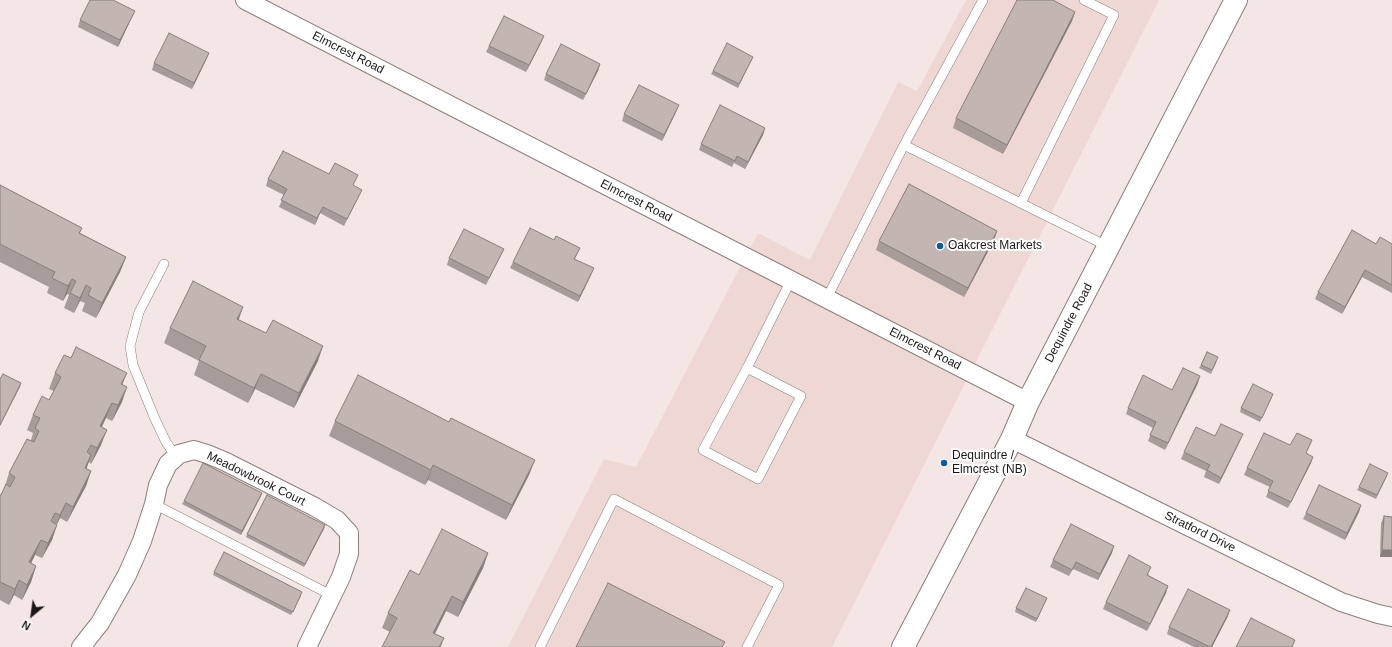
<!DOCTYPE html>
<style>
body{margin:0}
#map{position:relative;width:1392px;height:647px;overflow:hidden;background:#f4e6e4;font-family:Arial,sans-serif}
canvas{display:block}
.north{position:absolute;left:12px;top:595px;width:40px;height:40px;-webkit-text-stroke:3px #fff;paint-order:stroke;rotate:209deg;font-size:11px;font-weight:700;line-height:16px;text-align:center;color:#1c1716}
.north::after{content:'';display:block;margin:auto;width:14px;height:18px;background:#1c1716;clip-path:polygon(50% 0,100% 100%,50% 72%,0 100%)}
</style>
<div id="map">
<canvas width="1392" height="647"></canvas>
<div class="north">N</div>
</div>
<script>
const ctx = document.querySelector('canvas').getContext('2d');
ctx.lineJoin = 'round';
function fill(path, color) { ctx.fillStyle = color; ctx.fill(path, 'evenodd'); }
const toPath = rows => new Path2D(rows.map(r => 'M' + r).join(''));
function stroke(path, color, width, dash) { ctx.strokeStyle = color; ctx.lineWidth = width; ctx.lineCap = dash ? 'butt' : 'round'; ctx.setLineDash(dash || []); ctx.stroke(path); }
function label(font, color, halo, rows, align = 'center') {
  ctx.font = font + ' Arial,sans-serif'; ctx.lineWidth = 4; ctx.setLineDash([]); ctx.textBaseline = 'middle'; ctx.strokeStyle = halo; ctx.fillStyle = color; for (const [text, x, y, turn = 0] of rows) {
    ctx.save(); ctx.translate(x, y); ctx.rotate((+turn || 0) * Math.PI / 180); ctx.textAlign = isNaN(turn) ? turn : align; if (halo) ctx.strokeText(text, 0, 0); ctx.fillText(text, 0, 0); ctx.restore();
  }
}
fill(toPath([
 [966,0,1159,0,832,647,508,647,604,459,636,467,758,233,810,260,898,82,917,91]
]), '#efd8d4');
const lane = toPath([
 [904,145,983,0],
 [1021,203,1114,15,1084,0],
 [164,264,139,312,130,346,133,365,155,419,166,442,176,457],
 [827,298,904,145,1109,247],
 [747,368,801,396,758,479,703,450,747,368,791,280],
 [154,504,331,595],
 [540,647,614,499,779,585,747,647]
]);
const street = toPath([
 [245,0,1028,402],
 [1012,439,1341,602,1378,614,1392,617],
 [81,647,100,623,127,575,142,541,154,504,158,485,168,464,179,454,194,450,207,454,224,461,315,507,337,520,349,533,349,554,341,577,307,647]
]);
const secondary = toPath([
 [903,647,1012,439,1028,402,1236,0]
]);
stroke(lane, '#8c7f7d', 10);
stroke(street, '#8c7f7d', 20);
stroke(secondary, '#8c7f7d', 24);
stroke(lane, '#fff', 9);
stroke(street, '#fff', 18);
stroke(secondary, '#fff', 22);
fill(toPath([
 [1075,12,1072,21,1003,154,953,128,956,118],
 [132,17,118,47,78,27,80,20],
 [541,43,526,72,486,52,489,46],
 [209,53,206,60,192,89,152,70,154,63],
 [753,57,738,88,711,74,713,71],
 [600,64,598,71,583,100,544,80,546,74],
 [676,112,662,141,622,121,624,114],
 [765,128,763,135,745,169,734,163,732,167,699,150,701,144],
 [329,174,355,182,353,185,359,196,344,226,320,213,315,225,279,207,284,195,266,186,268,179],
 [0,185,82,228,80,233,126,257,120,272,96,318,82,311,85,303,80,301,74,313,64,308,69,295,67,294,63,301,47,293,49,287,0,262],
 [997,231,994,240,964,297,876,250,879,241],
 [1376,244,1392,244,1392,293,1362,277,1342,314,1315,299,1318,292],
 [580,248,575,259,591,275,578,302,510,268,513,262],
 [504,249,486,285,447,265,449,258],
 [239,320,318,361,294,408,255,389,248,403,194,375,199,361,164,343,170,328],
 [1217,361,1211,374,1199,368,1201,365],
 [55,373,123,385,122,402,112,421,106,418,102,427,101,445,91,464,89,462,86,469,91,471,86,486,67,522,60,518,57,524,52,540,42,558,35,555,31,563,36,566,31,582,22,600,14,595,9,605,0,600,0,495,1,495,4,489,9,473,31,440,33,433,27,430,33,415,49,400,54,391,49,389],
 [1198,383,1165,450,1148,441,1153,428,1126,414,1128,408,1172,390],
 [1272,397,1260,422,1240,412,1241,408],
 [335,421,449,422,529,475,506,520,428,480,425,485,329,436],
 [1215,436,1240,441,1219,484,1204,477,1206,471,1181,459,1184,452],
 [1290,445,1309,447,1306,453,1311,463,1288,508,1266,497,1270,487,1244,475,1247,468],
 [1387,476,1376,499,1357,490,1359,487],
 [262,493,241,535,182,504,184,501],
 [1361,505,1359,512,1345,540,1303,519,1306,513],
 [1384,516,1392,517,1392,557,1380,557,1381,523],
 [325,525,304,567,246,537,247,534],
 [488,553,483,568,458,617,446,611,435,634,444,638,441,647,382,647,390,632,382,628,388,613,419,575],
 [1112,553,1098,580,1073,569,1069,576,1050,567,1053,560],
 [214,572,301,596,291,615,213,575],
 [1149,573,1148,575,1168,586,1166,593,1147,631,1103,609,1106,602],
 [1047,598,1036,622,1015,612,1016,608],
 [1228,616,1212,647,1194,647,1167,634,1169,627]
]), '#a79c99');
fill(toPath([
 [135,11,132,17,118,47,120,40],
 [1075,12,1072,21,1003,154,1007,145],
 [544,36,541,43,526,72,529,65],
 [209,53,206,60,192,89,194,83],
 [600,64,598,71,583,100,586,94],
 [679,105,676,112,662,141,664,135],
 [765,128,763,135,745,169,748,162],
 [323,207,320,213,315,225,317,218],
 [997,231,994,240,964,297,968,288],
 [126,257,120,272,96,318,102,303],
 [594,268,591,275,578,302,580,296],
 [1365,270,1362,277,1342,314,1345,307],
 [72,279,67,294,63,301,68,286],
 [86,285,80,301,74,313,80,298],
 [243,307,238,322,237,319],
 [323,346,318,361,294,408,299,393],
 [127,373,121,388,121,384],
 [261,374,255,389,248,403,254,388],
 [1200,376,1198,383,1165,450,1168,443],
 [21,383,20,387,0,426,0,425],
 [127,387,122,402,112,421,118,405],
 [112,403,106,418,94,442,100,426],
 [107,430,101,445,91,464,97,448],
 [1243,434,1240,441,1219,484,1221,478],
 [91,455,86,470,85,468],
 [1313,457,1311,463,1288,508,1291,502],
 [535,460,529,475,506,520,512,505],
 [433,465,428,480,425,485],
 [91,471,86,486,67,522,73,507],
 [262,493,261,496,241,535,242,531],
 [66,503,60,518,54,530,60,515],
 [1361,505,1359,512,1345,540,1347,533],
 [57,525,52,540,42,558,48,543],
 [325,525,324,529,304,567,305,564],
 [41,540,35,555,24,578,29,562],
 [1114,546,1112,553,1098,580,1100,574],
 [1382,550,1392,550,1392,557,1380,557],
 [488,553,483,568,458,617,463,602],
 [36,566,31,582,22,600,27,585],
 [19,580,14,595,9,605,15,589],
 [1168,586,1166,593,1147,631,1150,624],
 [452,596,446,611,428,647,433,633],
 [1230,610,1228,616,1212,647,1211,647]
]), '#887f7d');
const building = toPath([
 [90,0,113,0,135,11,120,40,80,20,90,0],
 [1017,0,1053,0,1075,12,1007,145,956,118,1017,0],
 [504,16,544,36,529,65,489,46,504,16],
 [169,33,209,53,194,83,154,63,169,33],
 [727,43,753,57,739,84,713,71,727,43],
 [561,44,600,64,586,94,546,74,561,44],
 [639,85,679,105,664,135,624,114,639,85],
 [720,105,765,128,748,162,737,156,735,161,701,144,720,105],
 [283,151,329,174,335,163,358,175,353,185,362,190,347,219,323,207,317,218,281,200,287,189,268,179,283,151],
 [909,184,997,231,968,288,879,241,909,184],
 [0,185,82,228,79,233,126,257,102,303,88,295,91,288,86,285,80,298,70,293,76,281,72,279,68,286,52,278,55,272,0,244,0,185],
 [530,228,554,240,556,236,580,248,574,259,594,268,580,296,513,262,530,228],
 [464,229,504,249,489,278,449,258,464,229],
 [1352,230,1376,244,1380,237,1392,244,1392,285,1365,270,1345,307,1318,292,1352,230],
 [193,281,243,307,237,319,266,333,273,320,323,346,299,393,261,374,254,388,199,360,206,346,170,328,193,281],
 [76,347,127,373,121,384,127,387,118,405,112,403,100,426,107,430,97,448,91,445,87,452,91,455,85,468,91,471,73,507,66,503,60,515,55,513,51,521,57,525,48,543,41,540,29,562,36,566,27,585,19,580,15,589,0,582,0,495,1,495,6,484,10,487,15,477,9,473,27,439,34,442,39,431,35,428,40,418,33,415,42,396,49,400,61,377,55,373,64,355,71,358,76,347],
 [1207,352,1218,357,1212,370,1201,365,1207,352],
 [1183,368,1200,376,1168,443,1150,435,1156,422,1128,408,1143,375,1172,390,1183,368],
 [3,374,21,383,0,425,0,379,3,374],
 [358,375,449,422,451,418,535,460,512,505,433,465,431,470,335,421,358,375],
 [1253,384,1273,394,1262,418,1241,408,1253,384],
 [1221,424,1243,434,1221,478,1207,470,1210,465,1184,452,1196,427,1215,436,1221,424],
 [1264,433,1290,445,1297,433,1312,440,1306,453,1313,457,1291,502,1268,491,1273,481,1247,468,1264,433],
 [203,463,262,493,242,531,184,501,203,463],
 [1370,464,1388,473,1377,495,1359,487,1370,464],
 [1319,485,1361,505,1347,533,1306,513,1319,485],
 [267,495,325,525,305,564,247,534,267,495],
 [1384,516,1392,517,1392,550,1382,550,1384,516],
 [1071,524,1114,546,1100,574,1076,562,1072,570,1053,560,1071,524],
 [442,529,488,553,463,602,452,596,433,633,444,638,439,647,382,647,397,618,388,613,410,570,419,575,442,529],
 [224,552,302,592,293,612,214,572,224,552],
 [1129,555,1151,567,1147,575,1168,586,1150,624,1106,602,1129,555],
 [608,583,725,642,722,647,576,647,608,583],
 [1026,588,1047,598,1037,619,1016,608,1026,588],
 [1188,589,1230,610,1211,647,1210,647,1169,627,1188,589],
 [1251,618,1295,640,1292,647,1236,647,1251,618]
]);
fill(building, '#c2b5b2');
stroke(building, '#887f7d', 1);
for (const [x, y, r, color] of [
 [940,246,4,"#0a5aa9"],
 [944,463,4,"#0a5aa9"]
]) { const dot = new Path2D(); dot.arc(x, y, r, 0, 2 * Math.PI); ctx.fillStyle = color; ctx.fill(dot); stroke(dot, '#fff', 1.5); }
label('12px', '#1c1716', '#fff', [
 ["Elmcrest Road",348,53,27],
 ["Elmcrest Road",636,201,27],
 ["Dequindre Road",1069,323,-62],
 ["Elmcrest Road",925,349,27],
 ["Meadowbrook Court",256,479,26],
 ["Stratford Drive",1200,532,26]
]);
label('12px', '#1c1716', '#fff', [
 ["Oakcrest Markets",948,246],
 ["Dequindre /",952,456],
 ["Elmcrest (NB)",952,470]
], 'left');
</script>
